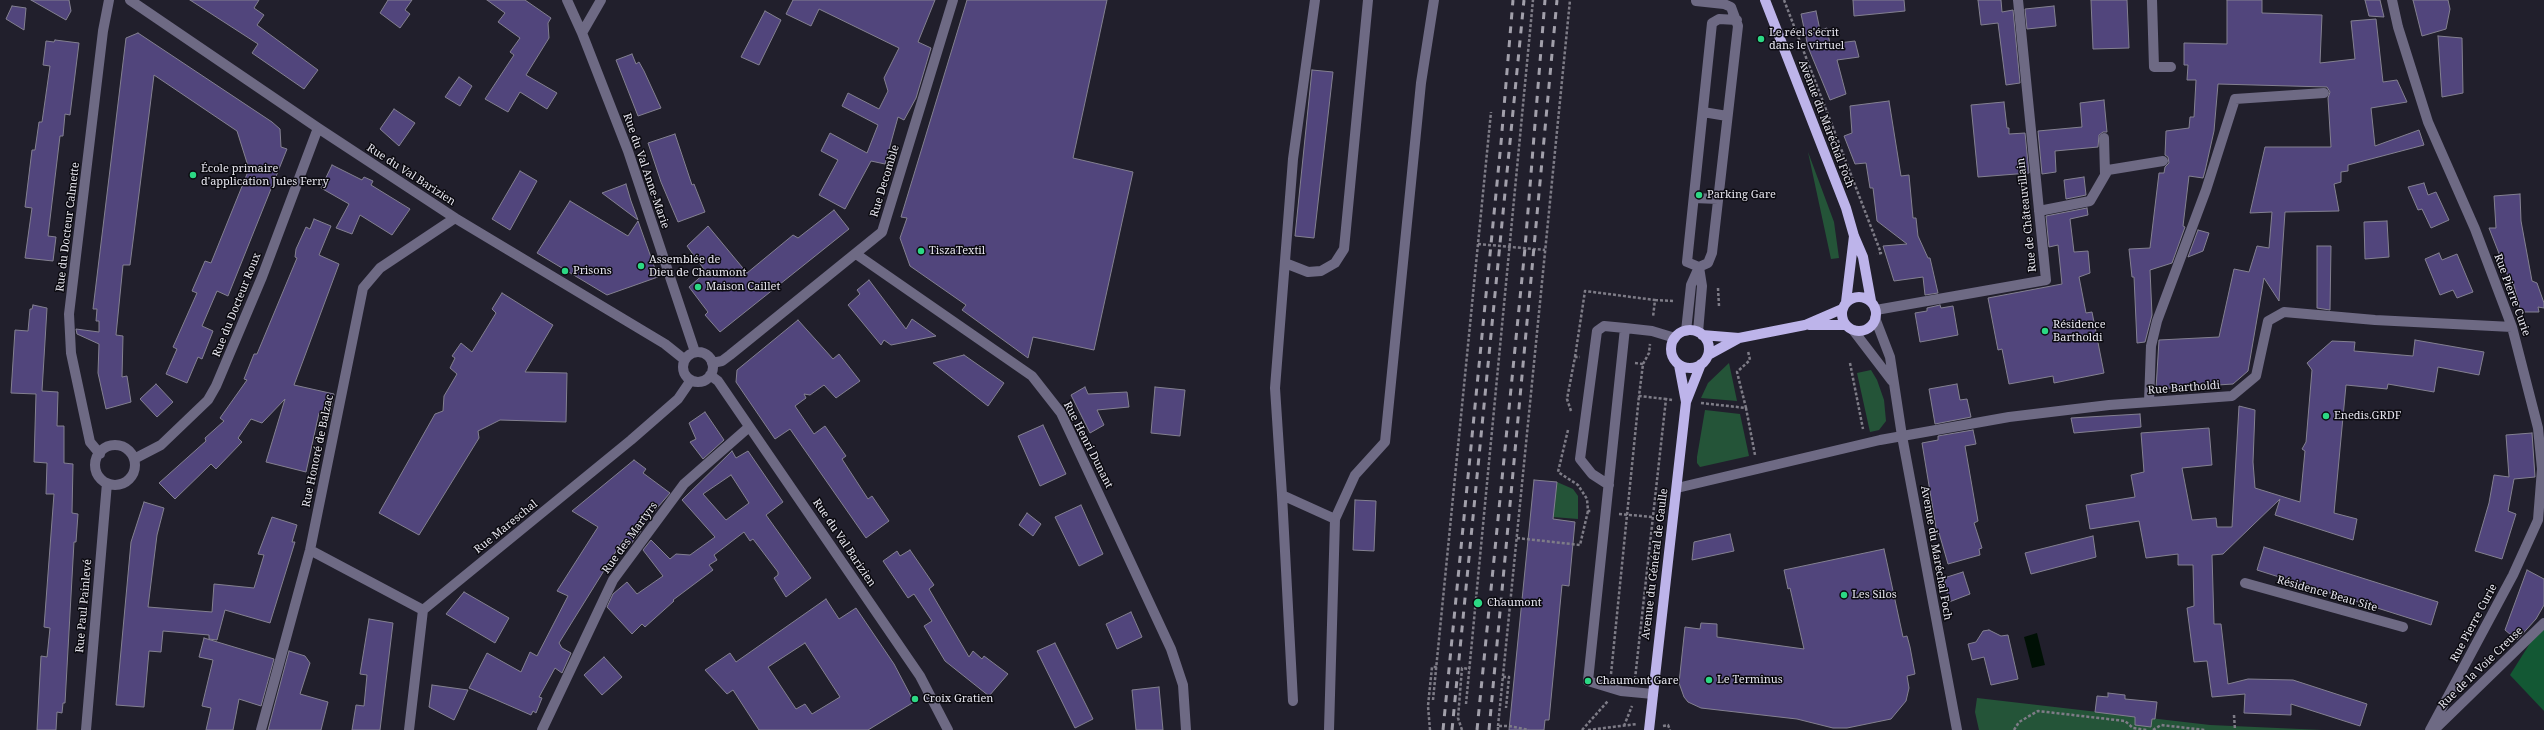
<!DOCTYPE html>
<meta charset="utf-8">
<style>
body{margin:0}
canvas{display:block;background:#211f2c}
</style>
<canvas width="2544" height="730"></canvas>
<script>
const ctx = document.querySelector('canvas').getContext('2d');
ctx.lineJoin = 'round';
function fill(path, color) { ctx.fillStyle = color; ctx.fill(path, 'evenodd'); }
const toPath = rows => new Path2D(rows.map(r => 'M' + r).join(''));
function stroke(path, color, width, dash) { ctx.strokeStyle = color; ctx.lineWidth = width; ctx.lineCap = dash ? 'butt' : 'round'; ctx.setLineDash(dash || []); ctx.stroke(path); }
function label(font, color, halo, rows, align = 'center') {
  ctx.font = font + ' "Noto Serif",serif'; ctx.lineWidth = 3; ctx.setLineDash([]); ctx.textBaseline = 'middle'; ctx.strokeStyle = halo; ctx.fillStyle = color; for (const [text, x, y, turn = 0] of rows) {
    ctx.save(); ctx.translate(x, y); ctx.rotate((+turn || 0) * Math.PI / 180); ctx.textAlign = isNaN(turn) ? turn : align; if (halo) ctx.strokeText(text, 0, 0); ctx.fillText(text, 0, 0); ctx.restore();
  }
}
fill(toPath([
 [1808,152,1834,222,1839,258,1831,259],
 [1729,363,1737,401,1701,398,1708,383],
 [1871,370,1877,380,1884,400,1886,421,1879,430,1870,432,1857,373],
 [1705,410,1740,414,1749,456,1700,467,1697,463,1697,457],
 [1557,482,1573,489,1578,496,1578,519,1553,517],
 [1977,698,2210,725,2322,730,1979,730,1975,712]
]), '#245438');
fill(toPath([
 [2544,621,2544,711,2510,675]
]), '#135834');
fill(toPath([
 [2037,633,2045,665,2032,668,2024,637]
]), '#001005');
const building = toPath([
 [31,0,69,0,71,11,66,20,31,0],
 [190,0,259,0,254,8,264,15,257,25,318,70,304,89,252,53,258,44,190,0],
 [388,0,412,0,405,10,410,14,400,28,380,13,388,0],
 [487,0,525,0,551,18,548,23,549,38,526,75,557,93,547,109,520,92,508,112,485,99,514,55,510,52,520,38,498,22,505,13,487,0],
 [793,0,935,0,918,42,931,48,916,98,904,120,898,117,885,164,871,161,845,209,819,195,838,160,821,151,830,133,867,153,878,125,842,106,848,93,879,109,888,91,884,78,899,48,819,9,811,26,786,14,793,0],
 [967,0,1107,0,1073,158,1133,172,1094,350,1033,337,1028,358,962,310,966,305,910,266,900,238,907,218,901,217,967,0],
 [1853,0,1904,0,1905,11,1854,16,1853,0],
 [1978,0,2001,0,2002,12,2013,10,2020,83,2006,85,1998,23,1981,25,1978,0],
 [2091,0,2127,0,2129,48,2093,49,2091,0],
 [2227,0,2262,0,2262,13,2322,15,2320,63,2355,59,2351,21,2376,19,2383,82,2397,80,2407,102,2371,108,2375,146,2419,130,2424,145,2348,165,2348,171,2341,172,2341,182,2334,184,2339,211,2285,212,2279,301,2264,278,2248,371,2233,384,2156,389,2159,340,2219,337,2234,269,2249,272,2257,246,2269,248,2272,212,2250,213,2265,147,2331,147,2328,98,2330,92,2327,87,2218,84,2214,131,2205,171,2203,178,2189,176,2183,226,2185,227,2172,263,2150,270,2152,315,2145,342,2137,343,2134,277,2132,277,2129,249,2150,248,2159,173,2164,173,2165,167,2169,163,2168,157,2165,155,2166,131,2189,128,2190,117,2194,117,2196,80,2187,80,2188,65,2184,65,2184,43,2227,44,2227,0],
 [2365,0,2380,0,2384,17,2369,16,2365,0],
 [2413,0,2448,0,2450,9,2446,29,2422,36,2413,0],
 [12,6,26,8,24,30,6,19,12,6],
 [2054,6,2056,26,2027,29,2025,9,2054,6],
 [765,11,781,20,759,65,741,57,765,11],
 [1816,11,1820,30,1827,28,1830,44,1855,41,1859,57,1837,60,1846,94,1830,100,1808,47,1801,14,1816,11],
 [138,33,272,122,280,129,281,147,287,149,228,296,217,291,202,326,213,331,202,359,198,357,187,383,166,374,177,349,173,347,197,293,192,291,205,261,211,263,249,169,237,131,154,75,130,265,123,265,116,335,123,336,122,377,127,376,131,402,106,409,98,373,99,344,77,334,76,329,99,332,99,321,96,321,97,309,93,309,126,38,138,33],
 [2438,36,2462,38,2463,93,2442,97,2438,36],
 [55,40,79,43,70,115,65,114,63,136,60,136,48,236,56,237,53,261,25,258,32,208,25,207,32,150,35,150,39,122,42,122,50,66,43,65,46,41,54,42,55,40],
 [632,54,636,64,639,62,644,71,661,108,638,116,616,60,632,54],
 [1312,70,1333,72,1314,238,1295,236,1312,70],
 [459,77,472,86,460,106,445,97,459,77],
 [2104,100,2107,132,2103,132,2099,135,2098,147,2055,151,2056,172,2042,174,2038,131,2082,127,2080,103,2104,100],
 [1889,101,1901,176,1909,175,1913,218,1916,218,1918,236,1928,258,1930,258,1938,293,1925,295,1923,277,1894,281,1883,246,1907,244,1877,221,1873,188,1870,188,1866,163,1855,164,1844,136,1852,133,1850,106,1889,101],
 [2004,102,2007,128,2009,128,2009,134,2025,133,2029,173,1978,177,1971,105,2004,102],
 [394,109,415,123,399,146,380,129,394,109],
 [675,134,692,185,694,184,705,212,678,222,661,182,648,143,675,134],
 [332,165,362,180,364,177,373,181,371,185,410,209,392,235,360,215,352,234,336,228,349,204,321,188,332,165],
 [520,171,537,181,510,230,492,219,520,171],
 [2084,177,2086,195,2066,199,2064,180,2084,177],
 [2424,183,2428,195,2436,192,2449,220,2431,228,2422,209,2418,210,2408,187,2424,183],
 [626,184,631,201,638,220,602,193,626,184],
 [2520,194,2521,221,2532,281,2537,283,2544,303,2544,308,2538,307,2539,312,2521,312,2513,282,2511,284,2489,228,2496,228,2494,196,2520,194],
 [570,201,628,236,638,221,658,277,607,295,537,253,570,201],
 [2087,208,2088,215,2070,219,2074,252,2088,251,2090,273,2079,277,2086,313,2092,312,2104,373,2054,383,2053,376,2009,384,2002,349,1998,350,1988,298,2062,284,2058,245,2049,247,2046,216,2087,208],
 [834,210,849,229,720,332,705,315,708,312,689,287,706,272,687,246,708,226,747,273,793,235,798,238,834,210],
 [314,219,331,226,319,255,339,264,294,385,334,394,330,415,319,413,306,472,266,462,285,399,262,423,251,419,238,438,242,442,216,469,211,464,175,499,159,483,206,441,205,438,224,421,220,418,247,380,244,379,254,354,257,354,297,258,295,257,296,249,306,227,310,229,314,219],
 [2387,221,2389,257,2365,259,2364,222,2387,221],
 [2198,230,2209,233,2203,251,2188,257,2198,230],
 [2317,246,2331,246,2330,310,2317,308,2317,246],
 [2439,253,2442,260,2457,254,2473,292,2457,298,2453,290,2440,295,2425,259,2439,253],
 [869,280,906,329,912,319,936,336,891,345,884,340,881,345,848,305,860,294,857,290,869,280],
 [502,293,553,325,525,372,567,373,566,422,500,420,478,431,479,438,419,535,379,513,435,414,443,411,444,396,457,374,450,368,455,358,452,356,461,343,472,352,496,313,492,309,502,293],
 [33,305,47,308,42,391,58,392,57,426,64,426,64,463,73,464,72,513,78,514,76,542,74,542,65,703,63,703,62,713,57,712,56,730,37,730,41,656,47,657,50,628,44,627,54,494,46,494,47,463,34,462,36,394,11,393,15,330,28,331,30,309,32,309,33,305],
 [1940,305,1941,308,1953,306,1958,335,1920,342,1915,313,1927,311,1927,308,1940,305],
 [798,320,833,359,839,354,860,381,836,398,824,385,810,395,804,394,806,398,795,406,814,434,825,426,846,456,842,459,868,499,872,496,889,521,866,538,790,429,775,439,736,382,737,370,798,320],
 [2415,340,2484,352,2479,375,2438,367,2434,392,2388,384,2387,389,2346,385,2334,513,2357,519,2353,540,2275,515,2280,499,2223,554,2212,555,2214,624,2221,624,2228,684,2248,679,2293,680,2367,704,2360,726,2291,704,2291,715,2244,713,2245,694,2212,697,2207,661,2194,662,2187,608,2194,606,2193,565,2178,565,2178,554,2146,558,2139,521,2090,529,2086,505,2135,497,2131,475,2144,472,2141,433,2209,428,2212,465,2182,468,2192,520,2216,518,2217,527,2232,527,2239,406,2255,410,2253,462,2255,488,2300,502,2305,451,2302,449,2306,442,2312,370,2307,363,2332,341,2355,342,2354,351,2413,356,2415,340],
 [964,355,1004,383,988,406,933,363,964,355],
 [156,384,173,402,157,417,140,399,156,384],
 [1957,384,1960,400,1967,399,1971,417,1935,424,1929,389,1957,384],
 [1085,387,1088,394,1127,392,1129,407,1097,410,1104,425,1090,433,1071,395,1085,387],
 [1155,387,1185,390,1180,436,1151,433,1155,387],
 [705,412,724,440,703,459,690,442,696,439,689,423,705,412],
 [2140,414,2141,427,2074,433,2071,418,2140,414],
 [1043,425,1066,474,1040,486,1018,436,1043,425],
 [1973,430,1976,444,1965,446,1978,521,1974,523,1982,548,1979,549,1980,555,1948,564,1939,533,1937,534,1922,443,1938,440,1938,436,1973,430],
 [2532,433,2535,477,2514,479,2508,511,2516,514,2502,559,2475,551,2489,503,2494,475,2509,477,2506,435,2532,433],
 [732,451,736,458,748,451,783,502,766,515,811,578,786,597,774,578,778,575,778,572,753,539,750,541,744,532,714,555,717,560,709,565,713,570,673,600,674,601,645,627,642,624,632,634,607,607,613,594,627,582,637,594,663,576,643,550,651,540,670,559,676,554,690,555,715,537,682,500,732,451],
 [731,475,749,503,726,520,703,494,731,475],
 [634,460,646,469,643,473,670,493,639,529,641,531,630,545,623,540,559,643,562,648,571,653,562,673,555,668,539,697,542,698,536,713,533,711,531,715,469,688,487,653,521,672,530,652,537,656,568,596,557,591,598,527,572,511,634,460],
 [1534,480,1557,482,1553,519,1575,522,1569,586,1562,585,1549,720,1545,720,1544,730,1509,730,1534,480],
 [1355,500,1376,501,1374,551,1353,550,1355,500],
 [144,502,164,508,157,535,148,607,212,612,214,584,254,588,264,555,258,554,272,517,297,525,292,542,295,542,270,623,225,610,217,640,209,639,209,635,163,631,161,652,149,651,144,707,116,705,131,542,144,502],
 [1081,505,1103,554,1079,566,1055,517,1081,505],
 [1027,513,1041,524,1033,536,1019,525,1027,513],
 [1730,534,1734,551,1692,560,1694,542,1730,534],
 [2093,536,2096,557,2031,574,2025,553,2093,536],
 [2264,547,2438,602,2431,625,2257,570,2264,547],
 [1884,549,1903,637,1907,636,1910,647,1915,674,1907,676,1909,688,1906,701,1891,719,1847,728,1833,728,1797,719,1701,708,1688,702,1684,697,1679,683,1685,627,1700,629,1701,623,1717,624,1717,637,1804,649,1790,588,1788,589,1784,570,1884,549],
 [910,550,934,585,929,589,969,657,973,651,982,659,984,656,1008,674,989,696,945,661,924,626,932,621,914,594,908,598,883,561,897,551,900,556,910,550],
 [2527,570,2544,579,2544,605,2536,619,2517,640,2505,630,2527,570],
 [1963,572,1970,594,1949,602,1944,578,1963,572],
 [464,592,509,618,495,643,446,614,464,592],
 [826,599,839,619,856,608,894,664,914,702,868,730,759,730,733,690,727,694,705,670,730,653,736,662,826,599],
 [805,643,840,697,812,714,805,704,796,709,768,667,805,643],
 [1131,612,1142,637,1117,649,1106,624,1131,612],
 [369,619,393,623,380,730,352,730,356,705,364,706,367,675,360,674,369,619],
 [1989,630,2001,636,2008,635,2018,679,1991,685,1984,657,1972,660,1968,644,1976,642,1983,631,1989,630],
 [204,638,274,659,261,706,239,699,233,730,206,730,211,708,202,706,213,660,199,657,204,638],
 [1055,643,1093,719,1075,728,1037,651,1055,643],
 [289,651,305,656,310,663,300,694,328,702,321,730,268,730,289,651],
 [604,657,622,677,602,695,584,675,604,657],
 [432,685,468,690,454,720,429,707,432,685],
 [1159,687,1163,730,1136,730,1132,690,1159,687],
 [2108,693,2125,695,2125,699,2157,702,2155,719,2152,719,2151,727,2135,725,2135,717,2095,712,2097,696,2108,697,2108,693]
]);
fill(building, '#51457c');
stroke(building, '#838090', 1);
stroke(toPath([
 [1784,0,1881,253,1877,254],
 [1478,244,1545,250],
 [1718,288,1719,306],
 [1655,300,1674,301],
 [1575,357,1585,291,1655,300,1653,317],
 [1635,363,1643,364,1639,396,1666,399],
 [1850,363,1863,429],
 [1643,364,1649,353,1650,344],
 [1701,403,1746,408,1755,455],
 [1746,408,1737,372,1750,360,1748,351],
 [1571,411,1567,399,1575,357,1580,357],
 [1568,430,1558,472,1578,485,1587,499,1588,511,1592,511],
 [1619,514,1653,517],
 [1517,538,1580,545,1588,511],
 [1611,674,1639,396],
 [1503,677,1509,677,1506,708],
 [1635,679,1666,399,1672,400],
 [1433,700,1491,112],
 [1466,704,1533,0],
 [2234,715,2235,730],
 [1498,726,1570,0],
 [1624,726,1632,706],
 [1663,726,1668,725,1670,730],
 [1430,730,1428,706,1432,667,1437,667],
 [1462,730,1458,718,1462,668,1470,669],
 [1498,730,1498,726,1509,726,1529,730],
 [1582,730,1608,701],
 [1588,730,1637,724],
 [2014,730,2019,722,2038,711,2125,721,2133,728,2147,730],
 [2153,730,2161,725,2205,730]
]), '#7e7c87', 2.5, [3, 2]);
stroke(toPath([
 [130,0,318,128,455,218,665,344,685,360],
 [567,0,582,33,628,151,695,352],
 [1315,0,1293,159,1275,388,1282,495,1335,519],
 [2152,0,2154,67,2171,67],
 [2392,0,2398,27,2428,122,2475,229,2512,327,2538,428,2542,469,2538,520,2513,575,2430,730],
 [1696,1,1724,4,1731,7,1738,26,1712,253,1708,263,1699,267,1702,286,1698,332],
 [582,33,601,0],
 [1703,112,1727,116],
 [2104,138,2105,174],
 [1694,198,1718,199],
 [2039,211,2090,201,2108,170,2163,161],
 [856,254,1032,376,1061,413,1171,649,1183,685,1186,730],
 [1285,263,1308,272,1321,271,1335,263,1344,249,1368,0],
 [1876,310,2046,280,2018,0],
 [1875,318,1890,357,1902,436,1957,730],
 [1853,330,1892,381],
 [1686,331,1691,285,1699,267,1687,262,1712,23,1719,19,1737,20],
 '683 367a15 15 0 1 1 30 0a15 15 0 1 1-30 0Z',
 [712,363,722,361,730,355,882,232,953,0],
 [710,375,718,381,920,676,948,730],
 [2149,402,2151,346,2157,321,2206,190,2235,99,2324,93],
 '95 465a20 20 0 1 1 40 0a20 20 0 1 1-40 0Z',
 [100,454,90,442,71,353,69,314,103,31,109,0],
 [134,459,161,445,208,400,216,386,262,277,318,128],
 [1609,485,1592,474,1580,459,1597,331,1604,326,1625,328],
 [1677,488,1880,440,2009,417,2109,405,2232,396,2256,376,2268,321,2284,312,2375,320,2512,327],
 [1282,495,1293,701],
 [310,550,423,610],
 [2245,583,2403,627],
 [1653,694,1621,691,1588,681,1625,328,1652,331,1675,338],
 [86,730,107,483],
 [261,730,310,550,363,288,380,268,455,218],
 [409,730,423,610,631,440,678,399,691,380],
 [542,730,613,580,684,484,749,427],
 [1329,730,1335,519,1355,475,1385,442,1421,83,1434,0],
 [2434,730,2544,623]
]), '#6e6a84', 10);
stroke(toPath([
 [1765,0,1846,208,1854,236,1863,257,1871,301],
 '1842 314a17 17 0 1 1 34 0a17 17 0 1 1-34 0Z',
 [1846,302,1854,236],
 [1809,325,1846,325],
 '1671 349a19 19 0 1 1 38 0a19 19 0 1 1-38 0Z',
 [1702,335,1739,338],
 [1708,355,1739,338,1805,325,1842,309],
 [1679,365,1686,402],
 [1649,730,1686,402,1701,364]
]), '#bdb4ea', 10);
stroke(toPath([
 [1443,730,1501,143,1513,0],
 [1452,730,1524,0],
 [1477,730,1525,248,1545,0],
 [1489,730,1557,0]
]), '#a2a0ab', 3, [7, 7]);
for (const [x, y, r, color] of [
 [1761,39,4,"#2cd884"],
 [193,175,4,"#2cd884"],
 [1699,195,4,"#2cd884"],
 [921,251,4,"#2cd884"],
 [641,266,4,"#2cd884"],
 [565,271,4,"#2cd884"],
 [698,287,4,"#2cd884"],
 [2045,331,4,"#2cd884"],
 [2326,416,4,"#2cd884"],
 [1844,595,4,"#2cd884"],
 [1478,603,5,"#2cd884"],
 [1709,680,4,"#2cd884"],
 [1588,681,4,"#2cd884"],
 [915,699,4,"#2cd884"]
]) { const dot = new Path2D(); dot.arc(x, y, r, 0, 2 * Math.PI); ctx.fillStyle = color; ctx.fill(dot); stroke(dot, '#0b0a10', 1.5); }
label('11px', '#e6e5ee', '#0b0a10', [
 ["Le réel s'écrit",1769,33],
 ["dans le virtuel",1769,46],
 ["École primaire",201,169],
 ["d'application Jules Ferry",201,182],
 ["Parking Gare",1707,195],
 ["TiszaTextil",929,251],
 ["Assemblée de",649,260],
 ["Dieu de Chaumont",649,273],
 ["Prisons",573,271],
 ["Maison Caillet",706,287],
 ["Résidence",2053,325],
 ["Bartholdi",2053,338],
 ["Enedis.GRDF",2334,416],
 ["Les Silos",1852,595],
 ["Chaumont",1487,603],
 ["Le Terminus",1717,680],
 ["Chaumont Gare",1596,681],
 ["Croix Gratien",923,699]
], 'left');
label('11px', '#e6e5ee', '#0b0a10', [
 ["Avenue du Maréchal Foch",1826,124,69],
 ["Rue du Val Anne-Marie",646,171,71],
 ["Rue du Val Barizien",411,175,33],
 ["Rue Decomble",885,181,-73],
 ["Rue de Châteauvillain",2027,215,-96],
 ["Rue du Docteur Calmette",68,227,-83],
 ["Rue Pierre Curie",2512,295,70],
 ["Rue du Docteur Roux",237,305,-68],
 ["Rue Bartholdi",2184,388,-4],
 ["Rue Henri Dunant",1088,445,63],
 ["Rue Honoré de Balzac",318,451,-78],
 ["Rue Mareschal",506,527,-39],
 ["Rue des Martyrs",630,538,-54],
 ["Rue du Val Barizien",844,543,56],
 ["Avenue du Maréchal Foch",1936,553,80],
 ["Avenue du Général de Gaulle",1655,564,-83],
 ["Résidence Beau Site",2327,594,16],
 ["Rue Paul Painlevé",84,606,-85],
 ["Rue Pierre Curie",2474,623,-62],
 ["Rue de la Voie Creuse",2481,668,-44]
]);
</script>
